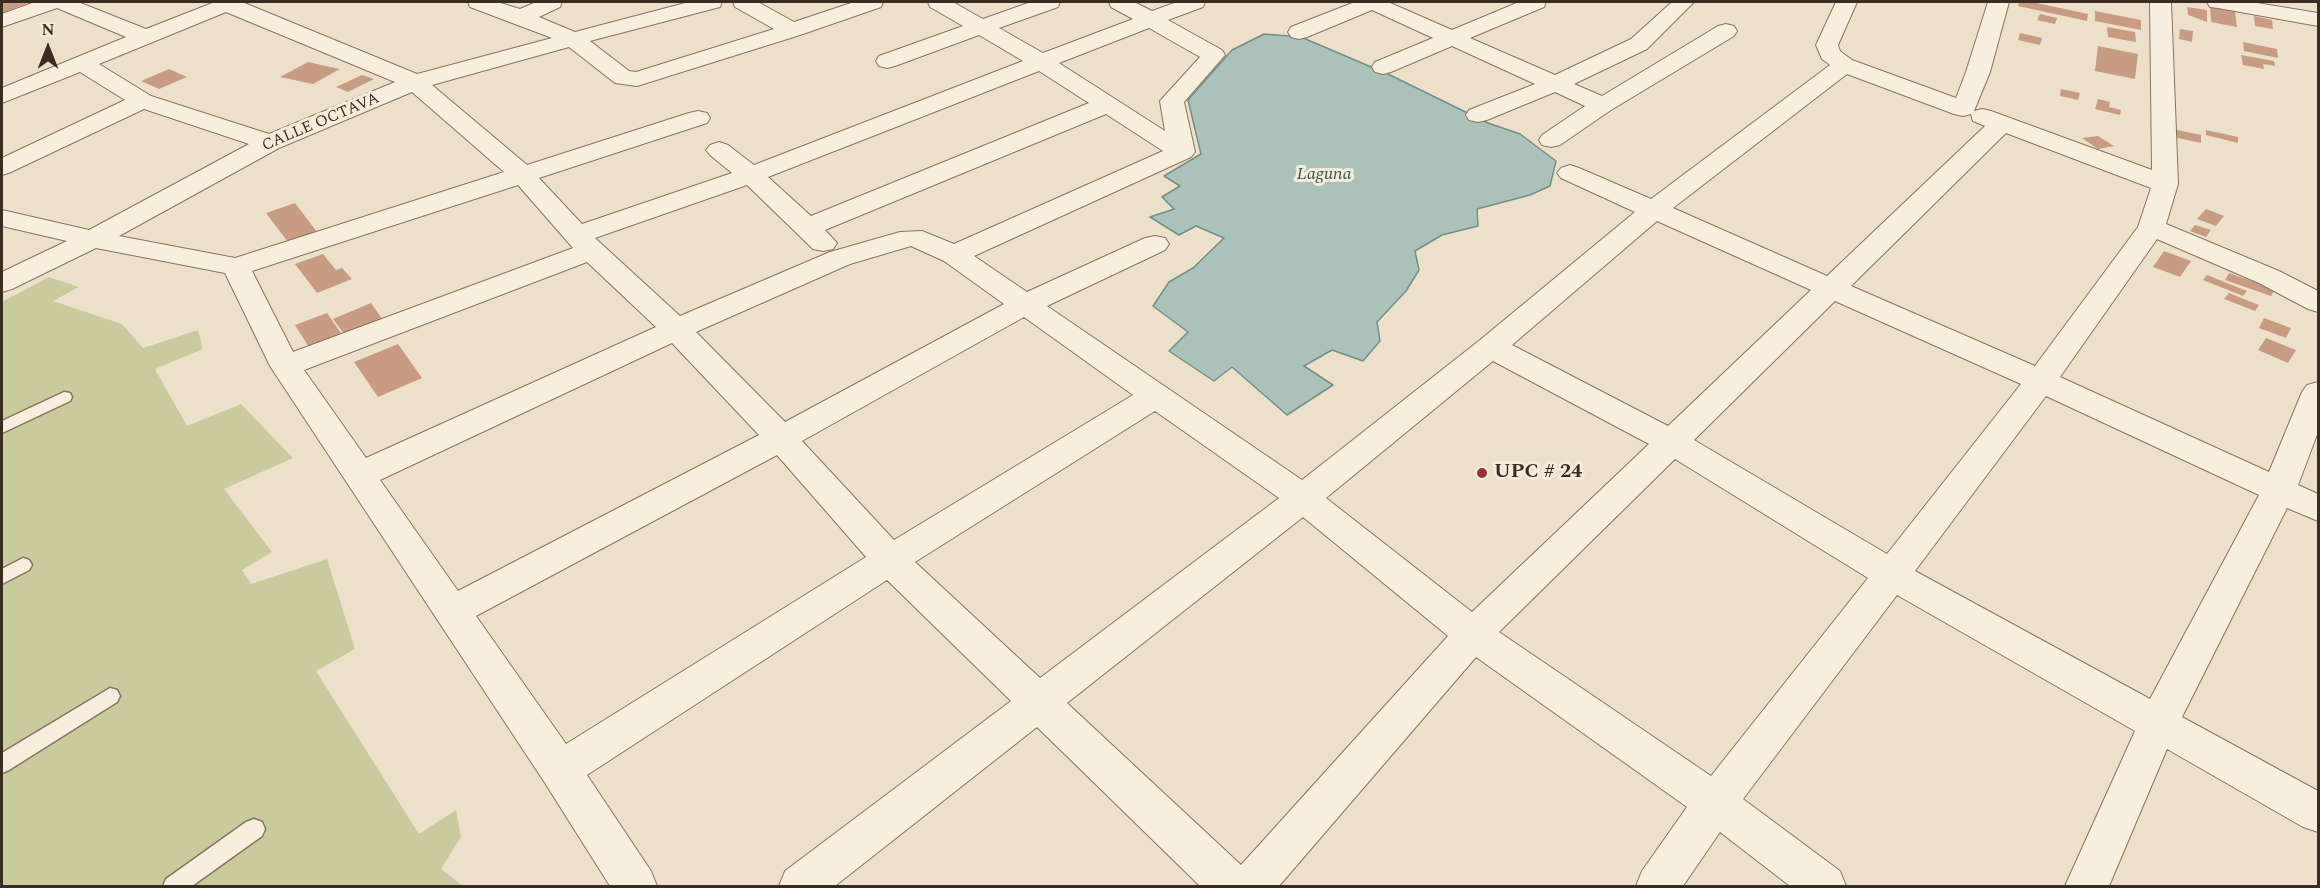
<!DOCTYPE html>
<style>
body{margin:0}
#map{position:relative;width:2320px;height:888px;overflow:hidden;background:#ede0cb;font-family:Spectral,serif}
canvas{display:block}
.frame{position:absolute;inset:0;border:3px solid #3b2c22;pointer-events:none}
.north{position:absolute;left:18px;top:18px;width:60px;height:60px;-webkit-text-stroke:4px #f5ebda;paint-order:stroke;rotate:0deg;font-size:16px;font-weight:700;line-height:24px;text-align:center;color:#3b2c22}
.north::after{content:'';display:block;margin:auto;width:21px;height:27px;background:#3b2c22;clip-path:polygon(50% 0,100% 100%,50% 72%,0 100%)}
</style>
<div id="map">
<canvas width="2320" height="888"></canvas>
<div class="frame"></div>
<div class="north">N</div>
</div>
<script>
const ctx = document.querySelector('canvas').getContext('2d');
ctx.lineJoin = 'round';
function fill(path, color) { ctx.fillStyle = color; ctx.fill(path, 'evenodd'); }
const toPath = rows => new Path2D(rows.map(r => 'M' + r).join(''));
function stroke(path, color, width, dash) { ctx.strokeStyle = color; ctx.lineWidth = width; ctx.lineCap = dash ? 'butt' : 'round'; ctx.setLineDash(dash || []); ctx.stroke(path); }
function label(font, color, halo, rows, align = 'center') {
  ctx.font = font + ' Spectral,serif'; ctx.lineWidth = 6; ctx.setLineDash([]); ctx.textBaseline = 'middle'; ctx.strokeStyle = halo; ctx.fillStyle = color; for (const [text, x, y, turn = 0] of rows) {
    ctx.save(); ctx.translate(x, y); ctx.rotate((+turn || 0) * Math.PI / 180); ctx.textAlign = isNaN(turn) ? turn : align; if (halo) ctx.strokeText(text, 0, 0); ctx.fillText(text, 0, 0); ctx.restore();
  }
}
fill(toPath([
 [49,277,79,287,53,301,122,324,143,348,198,330,203,349,155,369,187,426,241,404,293,458,224,489,272,552,242,570,251,584,327,559,355,649,316,671,419,834,456,810,461,837,441,869,463,886,2,886,2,302]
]), '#c9cb9f');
const water = toPath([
 [1264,34,1301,37,1390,75,1488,123,1520,134,1556,161,1550,186,1530,195,1477,209,1478,226,1442,235,1415,251,1419,270,1406,291,1377,322,1380,341,1363,361,1332,350,1304,366,1333,385,1287,415,1232,367,1214,381,1169,351,1188,332,1153,306,1169,282,1193,268,1224,238,1196,226,1179,235,1150,217,1174,209,1162,197,1180,186,1164,176,1201,154,1188,100,1232,50,1264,34]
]);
fill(water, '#abc2ba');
stroke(water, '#729086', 1.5);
fill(toPath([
 [2,2,25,2,28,3,2,13],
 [2019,2,2032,2,2088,14,2087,21,2018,6],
 [2210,6,2235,11,2237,27,2211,22],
 [2187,7,2207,10,2207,22,2188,15],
 [2095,11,2141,20,2141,30,2095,21],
 [2040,14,2057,18,2055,24,2037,20],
 [2254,16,2272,20,2273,29,2255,26],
 [2107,27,2135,32,2136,42,2108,37],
 [2180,29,2193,31,2192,42,2179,39],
 [2020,33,2042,38,2040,45,2018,40],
 [2243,42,2277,49,2278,58,2244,51],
 [2098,46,2138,54,2135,79,2095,71],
 [2241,55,2274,61,2275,66,2263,64,2264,69,2243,65],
 [308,62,340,69,313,84,280,77],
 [169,69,187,77,159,89,141,81],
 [362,75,374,79,348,92,336,87],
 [2061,89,2080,93,2078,100,2060,96],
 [2098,99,2110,102,2109,107,2121,110,2120,115,2095,109],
 [2172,129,2201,135,2201,143,2173,137],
 [2206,130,2238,137,2238,143,2206,135],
 [2098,136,2114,146,2098,149,2082,138],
 [295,203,317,232,288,242,266,213],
 [2206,209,2224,216,2216,226,2197,219],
 [2195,225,2211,230,2206,237,2190,231],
 [2164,251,2191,261,2180,277,2153,267],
 [323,254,336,270,342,268,352,279,317,293,295,264],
 [2229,273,2275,289,2271,296,2225,280],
 [2207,275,2247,291,2243,296,2203,280],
 [2229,293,2259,305,2255,311,2224,299],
 [371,303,385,323,347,338,333,319],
 [327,313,343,336,310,349,295,325],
 [2264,318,2291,328,2286,338,2259,328],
 [2266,338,2296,350,2288,363,2258,350],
 [398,344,422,378,378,397,354,362]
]), '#c89b83');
const service = toPath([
 [64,392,70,393,72,397,70,401,2,433,2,421,64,392],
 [23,558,29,560,32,565,29,570,2,584,2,569,23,558],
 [110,688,117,690,120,696,117,702,9,770,2,773,2,753,110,688],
 [254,819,262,822,265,829,262,836,192,886,163,886,166,879,246,822,254,819]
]);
const minor = toPath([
 [35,2,78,2,146,29,215,2,242,2,417,74,552,38,470,7,468,2,497,2,520,9,536,2,562,2,560,7,539,17,575,32,689,2,722,2,720,7,590,41,629,71,636,72,774,29,735,7,733,2,758,2,794,22,854,2,883,2,881,7,800,35,637,86,615,83,569,47,432,85,527,165,689,113,698,111,707,113,710,118,707,123,539,178,582,224,732,173,710,155,706,150,710,145,719,142,728,145,754,165,1023,61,979,35,895,66,887,68,879,66,876,61,879,56,963,26,930,7,928,2,953,2,983,19,1031,2,1060,2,1058,7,999,28,1043,53,1133,19,1111,7,1109,2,1134,2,1152,11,1177,2,1205,2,1203,7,1168,20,1222,50,1225,55,1184,102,1195,152,1191,157,974,256,1027,292,1145,238,1155,236,1165,238,1169,244,1165,250,1047,306,1302,480,1480,340,1635,212,1561,178,1557,173,1561,168,1570,165,1579,168,1651,199,1830,65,1822,59,1816,45,1836,2,1857,2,1838,45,1840,51,1852,60,1956,98,1966,72,1988,2,2009,2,1990,72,1974,111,1982,109,1991,111,2152,170,2150,2,2171,2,2178,184,2166,224,2279,271,2318,291,2318,312,2308,309,2259,283,2157,239,2060,377,2269,472,2302,392,2307,385,2318,382,2318,432,2298,485,2318,494,2318,521,2287,508,2182,717,2318,791,2318,832,2303,827,2167,749,2109,886,2065,886,2135,731,1897,595,1743,799,1840,871,1846,886,1790,886,1720,832,1683,886,1636,886,1642,871,1687,807,1476,657,1279,886,1200,886,1037,727,835,886,779,886,785,871,1011,701,887,580,587,775,651,871,657,886,610,886,545,783,270,366,225,273,96,248,12,289,2,292,2,272,67,241,2,226,2,210,89,230,249,144,144,109,11,172,2,175,2,158,125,100,80,72,2,103,2,88,126,37,57,8,2,27,2,14,35,2],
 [226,12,395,82,269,134,151,96,99,64,226,12],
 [1149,28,1200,57,1160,101,1165,131,1059,63,1149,28],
 [1039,71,1089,103,811,216,768,177,1039,71],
 [1847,74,1954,114,1963,116,1971,114,1973,121,1985,126,1827,276,1673,208,1847,74],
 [412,92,504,172,235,258,119,236,279,148,412,92],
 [1106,114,1163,151,954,244,922,231,900,232,830,252,680,316,595,238,747,185,813,249,823,251,833,249,837,243,825,230,1106,114],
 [2006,133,2151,188,2138,227,2035,366,1851,286,2006,133],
 [518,185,573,248,293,352,252,271,518,185],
 [1657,221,1811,290,1668,426,1512,345,1657,221],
 [911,246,944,261,1004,304,785,422,696,332,850,264,911,246],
 [587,262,656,327,366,458,304,370,587,262],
 [1835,301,2021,384,1887,554,1694,440,1835,301],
 [1024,317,1133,395,894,540,802,441,1024,317],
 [672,343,759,435,458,591,380,480,672,343],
 [1493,361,1649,444,1472,612,1326,498,1493,361],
 [2046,396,2259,495,2150,699,1915,571,2046,396],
 [1155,411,1279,498,1040,678,915,562,1155,411],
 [777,455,866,557,566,744,476,616,777,455],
 [1675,459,1868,578,1711,776,1499,632,1675,459],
 [1303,517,1448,636,1241,865,1067,703,1303,517],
 [1355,2,1388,2,1452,30,1519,2,1546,2,1544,7,1470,38,1555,75,1631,39,1672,2,1694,2,1647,49,1574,84,1602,96,1718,26,1726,24,1734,26,1737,31,1734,36,1611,110,1560,145,1551,147,1542,145,1539,140,1542,135,1585,106,1555,92,1487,120,1478,122,1469,120,1466,115,1469,110,1535,84,1452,46,1391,72,1383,74,1375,72,1372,67,1375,62,1433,38,1372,10,1307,37,1299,39,1291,37,1288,32,1291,27,1355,2],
 [2207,2,2251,2,2318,13,2318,26,2218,8,2210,7,2207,2]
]);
stroke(service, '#897360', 3);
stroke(minor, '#897360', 2);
fill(service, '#f8eede');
fill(minor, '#f8eede');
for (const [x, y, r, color] of [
 [1482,473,6,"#95333b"]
]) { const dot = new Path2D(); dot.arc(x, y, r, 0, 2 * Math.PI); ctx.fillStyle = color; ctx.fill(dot); stroke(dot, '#f5ebda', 2); }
label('16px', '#3b2c22', '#f5ebda', [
 ["CALLE OCTAVA",321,123,-23]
]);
label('italic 18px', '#335954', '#f5ebda', [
 ["Laguna",1324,175]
]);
label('bold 20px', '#3b2c22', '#f5ebda', [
 ["UPC # 24",1494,473]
], 'left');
</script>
